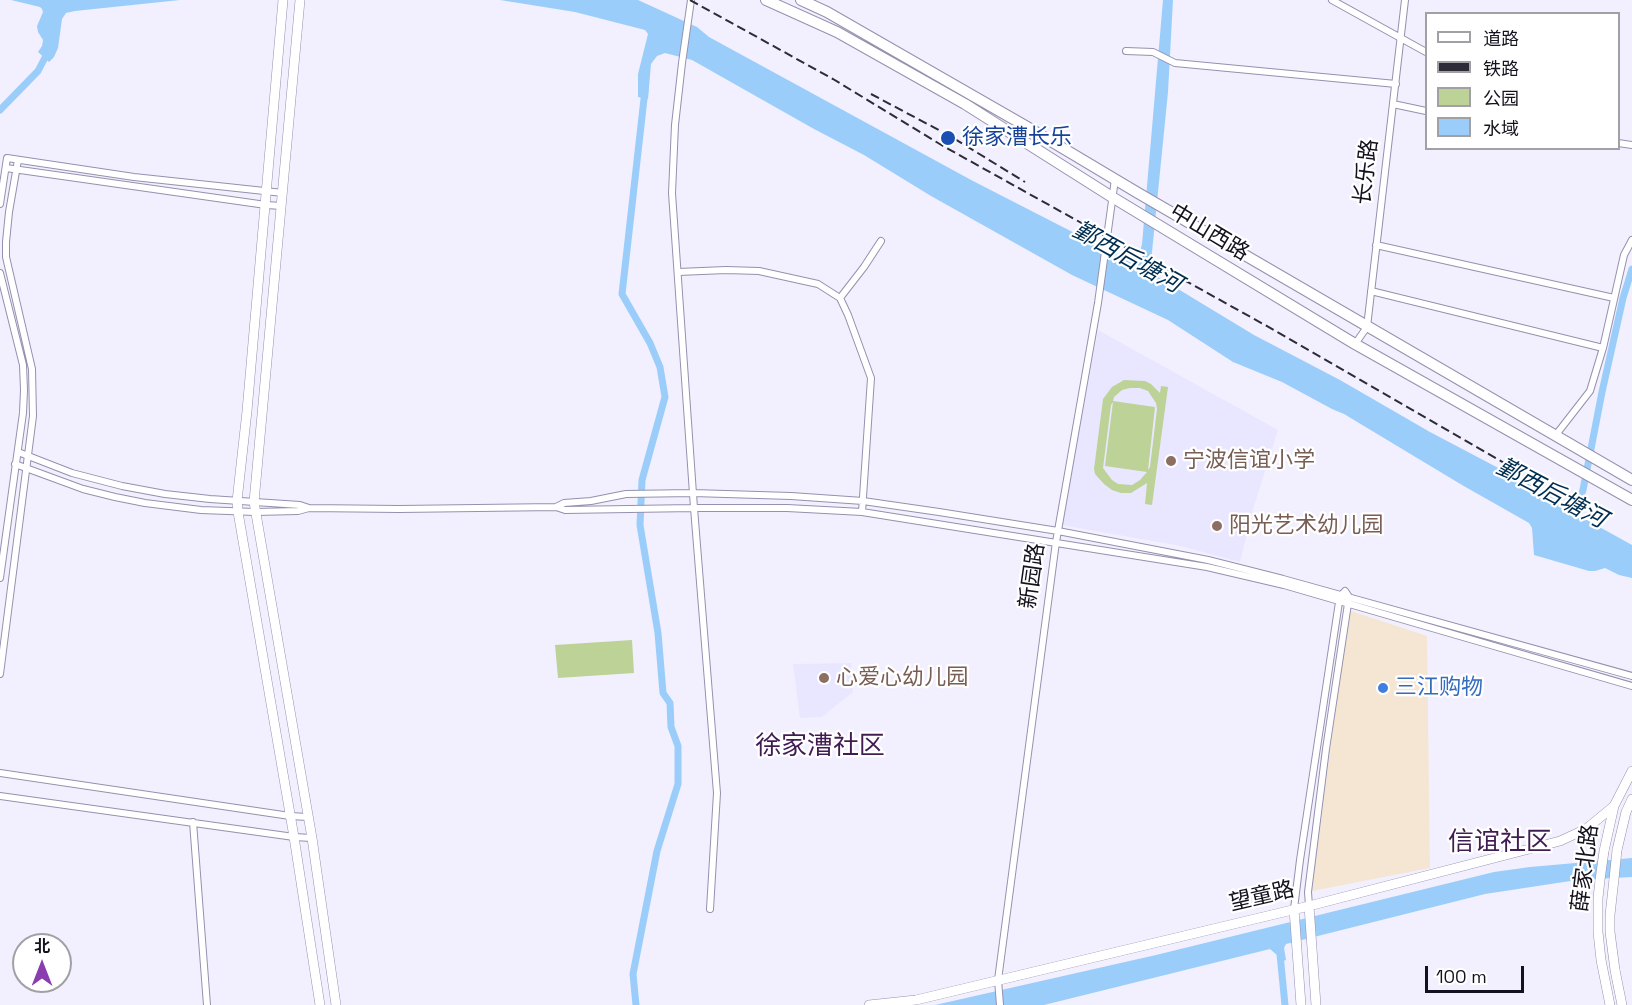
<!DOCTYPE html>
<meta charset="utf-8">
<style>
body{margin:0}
#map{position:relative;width:1632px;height:1005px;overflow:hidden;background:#f2f0fe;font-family:"Space Grotesk","Noto Sans SC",sans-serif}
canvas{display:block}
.legend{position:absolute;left:1425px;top:12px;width:195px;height:138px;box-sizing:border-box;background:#fff;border:2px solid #a1a0a5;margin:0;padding:8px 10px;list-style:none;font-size:18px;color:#14121e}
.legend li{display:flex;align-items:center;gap:12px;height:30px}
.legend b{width:30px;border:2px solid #a1a0a5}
.north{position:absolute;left:12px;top:933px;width:60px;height:60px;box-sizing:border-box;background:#fff;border:2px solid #a1a0a5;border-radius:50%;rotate:0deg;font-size:16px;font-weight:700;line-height:24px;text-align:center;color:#14121e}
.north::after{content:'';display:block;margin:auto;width:21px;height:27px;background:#893daf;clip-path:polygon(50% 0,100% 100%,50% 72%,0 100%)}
.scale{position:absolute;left:1425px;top:966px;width:99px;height:27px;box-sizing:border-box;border:3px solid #14121e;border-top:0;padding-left:8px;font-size:18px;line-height:21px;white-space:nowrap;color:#14121e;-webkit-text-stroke:4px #fff;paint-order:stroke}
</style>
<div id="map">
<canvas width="1632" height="1005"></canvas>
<ul class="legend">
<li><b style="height:8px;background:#fff"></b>道路</li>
<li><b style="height:8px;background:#2d2b37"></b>铁路</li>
<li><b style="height:16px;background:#bdd296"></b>公园</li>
<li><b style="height:16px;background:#9bcdfa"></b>水域</li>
</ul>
<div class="north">北</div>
<div class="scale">100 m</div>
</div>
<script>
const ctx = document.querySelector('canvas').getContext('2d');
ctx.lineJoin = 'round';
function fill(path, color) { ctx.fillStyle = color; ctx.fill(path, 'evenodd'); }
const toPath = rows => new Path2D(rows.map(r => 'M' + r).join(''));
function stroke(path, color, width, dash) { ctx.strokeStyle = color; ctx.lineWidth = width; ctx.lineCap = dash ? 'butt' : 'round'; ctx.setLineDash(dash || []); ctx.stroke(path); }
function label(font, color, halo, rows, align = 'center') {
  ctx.font = font + ' "Space Grotesk","Noto Sans SC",sans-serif'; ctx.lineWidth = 4.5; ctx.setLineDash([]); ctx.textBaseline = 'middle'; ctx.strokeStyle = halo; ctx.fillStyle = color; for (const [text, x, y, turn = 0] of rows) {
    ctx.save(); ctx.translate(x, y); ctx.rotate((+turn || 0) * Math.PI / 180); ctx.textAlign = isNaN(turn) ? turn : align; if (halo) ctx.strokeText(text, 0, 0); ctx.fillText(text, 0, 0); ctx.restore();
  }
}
fill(toPath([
 [1348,610,1427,636,1430,868,1312,891]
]), '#f5e6d3');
fill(toPath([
 [1098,330,1278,430,1254,506,1240,562,1181,546,1062,525],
 [851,663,853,692,822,717,800,718,793,664]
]), '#e9e6ff');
fill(toPath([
 [1124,380,1145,381,1151,384,1160,393,1161,386,1168,387,1152,505,1145,504,1147,483,1131,493,1121,493,1112,490,1104,484,1095,474,1094,469,1103,399,1112,387],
 [1130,388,1140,388,1148,391,1156,403,1157,409,1150,467,1148,470,1155,407,1113,401,1114,397,1122,390],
 [1113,402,1105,466,1147,472,1140,480,1132,485,1118,484,1112,480,1103,468,1111,405],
 [632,640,634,673,558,678,555,645]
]), '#bdd296');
fill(toPath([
 [11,0,180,0,75,11,66,13,62,19,58,48,54,57,49,62,38,52,42,46,43,40,38,32,37,26,43,12,42,9,40,7],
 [500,0,638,0,697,27,709,37,973,181,1137,265,1142,244,1163,0,1173,0,1168,92,1150,272,1254,335,1340,380,1430,432,1542,491,1564,506,1569,504,1572,496,1580,500,1576,509,1576,514,1632,545,1632,578,1619,575,1605,568,1595,571,1589,571,1534,555,1532,528,1529,523,1462,485,1344,414,1332,409,1282,382,1233,362,1168,320,1072,275,931,196,864,155,814,129,692,60,665,53,657,56,651,64,648,99,638,97,638,74,648,34,645,30,575,12],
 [1632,858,1632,877,1577,880,1485,894,1286,944,1284,948,1286,960,1278,963,1278,956,1270,949,1044,1005,935,1005,1156,955,1494,872,1530,867]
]), '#9bcdfa');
stroke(toPath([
 [0,110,38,71,49,50],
 [1577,506,1583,490,1602,392,1623,298,1632,269],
 [1280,954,1285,1005],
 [636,1005,633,974,657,851,678,784,678,746,671,727,670,703,663,693,658,633,640,525,642,480,665,397,660,367,650,343,622,294,645,90]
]), '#9bcdfa', 7);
const street = toPath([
 [691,0,682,63,675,125,672,193,694,508,717,793,710,909],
 [1332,0,1426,52],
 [1126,51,1153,52,1175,63,1396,84],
 [1393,104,1426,111],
 [1618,143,1632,145],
 [6,168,266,205,282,206],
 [0,204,7,158,134,177,283,193],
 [1376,245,1614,298],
 [678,272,726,270,759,271,818,284,840,298,848,315,871,378,862,512],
 [0,273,23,365,24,390,23,413,0,578],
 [1371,291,1603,348],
 [840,298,864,267,881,241],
 [1355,344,1367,327,1405,0],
 [1555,436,1590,391,1603,348,1624,255,1632,240],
 [18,452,72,473,122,486,165,494,210,499,300,505,309,508],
 [15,464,83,489,115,497,145,503,201,510,255,512,298,511,309,508,399,509,556,507,565,510,694,508,787,508,862,512,1207,567,1284,585,1632,686],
 [556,507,564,503,591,501,626,494,693,493,791,496,863,501,939,512,1058,531,1208,560,1283,579,1632,676],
 [0,674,33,416,32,369,6,257,6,242,9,212,18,160],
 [0,773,290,816,308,817],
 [0,796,294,837,312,838],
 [193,822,207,1005],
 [1294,909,1300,860,1339,602,1341,595,1345,591,1349,597,1326,749,1308,892,1309,906],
 [1000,1005,998,980,1056,542,1098,303,1115,179]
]);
const secondary = toPath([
 [283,0,247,411,237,501,238,512,294,837,320,1005],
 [300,0,254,502,312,838,336,1005],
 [1617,850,1626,812,1632,799],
 [1604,851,1614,806],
 [1614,879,1610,915,1610,932,1615,970,1622,1005],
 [1600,880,1598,898,1598,932,1601,960,1610,1005],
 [1309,906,1316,1005],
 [1294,909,1301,1005],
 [869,1005,916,1000,1309,906,1560,841,1586,829,1614,806,1632,771]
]);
const primary = toPath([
 [766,0,837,32,965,104,1112,197,1355,344,1632,500],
 [801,0,827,12,1029,128,1138,193,1632,480]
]);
stroke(street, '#9590af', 8);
stroke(secondary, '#9590af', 10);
stroke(primary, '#9590af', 12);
stroke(street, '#fff', 6);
stroke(secondary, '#fff', 9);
stroke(primary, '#fff', 10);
stroke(toPath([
 [690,0,833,79,943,146,1265,325,1520,472],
 [871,94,950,136,1025,182]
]), '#2d2b37', 2, [9, 4.5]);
const secondaryBridge = toPath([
 [1614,879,1617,850],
 [1600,880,1604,851]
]);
stroke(secondaryBridge, '#9590af', 10, []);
stroke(secondaryBridge, '#fff', 9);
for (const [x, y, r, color] of [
 [948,138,8,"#1a4fb4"],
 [1171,461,6,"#8d6e63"],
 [1217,526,6,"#8d6e63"],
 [824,678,6,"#8d6e63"],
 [1383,688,6,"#3f7fe0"]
]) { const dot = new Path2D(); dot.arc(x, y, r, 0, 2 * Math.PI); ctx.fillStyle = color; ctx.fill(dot); stroke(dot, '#fff', 2); }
label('22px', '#164399', '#fff', [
 ["徐家漕长乐",962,138]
], 'left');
label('22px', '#14121e', '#fff', [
 ["长乐路",1367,172,-83],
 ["中山西路",1209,233,31],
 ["新园路",1033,576,-82],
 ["薛家北路",1586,868,-83],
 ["望童路",1262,897,-13]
]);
label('22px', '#785e54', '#fff', [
 ["宁波信谊小学",1183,461],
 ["阳光艺术幼儿园",1229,526],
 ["心爱心幼儿园",836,678]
], 'left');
label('22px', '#366cbe', '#fff', [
 ["三江购物",1395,688]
], 'left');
label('italic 24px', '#002e51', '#fff', [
 ["鄞西后塘河",1127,258,29],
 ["鄞西后塘河",1551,494,28]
]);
label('26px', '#401c53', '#fff', [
 ["徐家漕社区",820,747],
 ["信谊社区",1500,843]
]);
</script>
